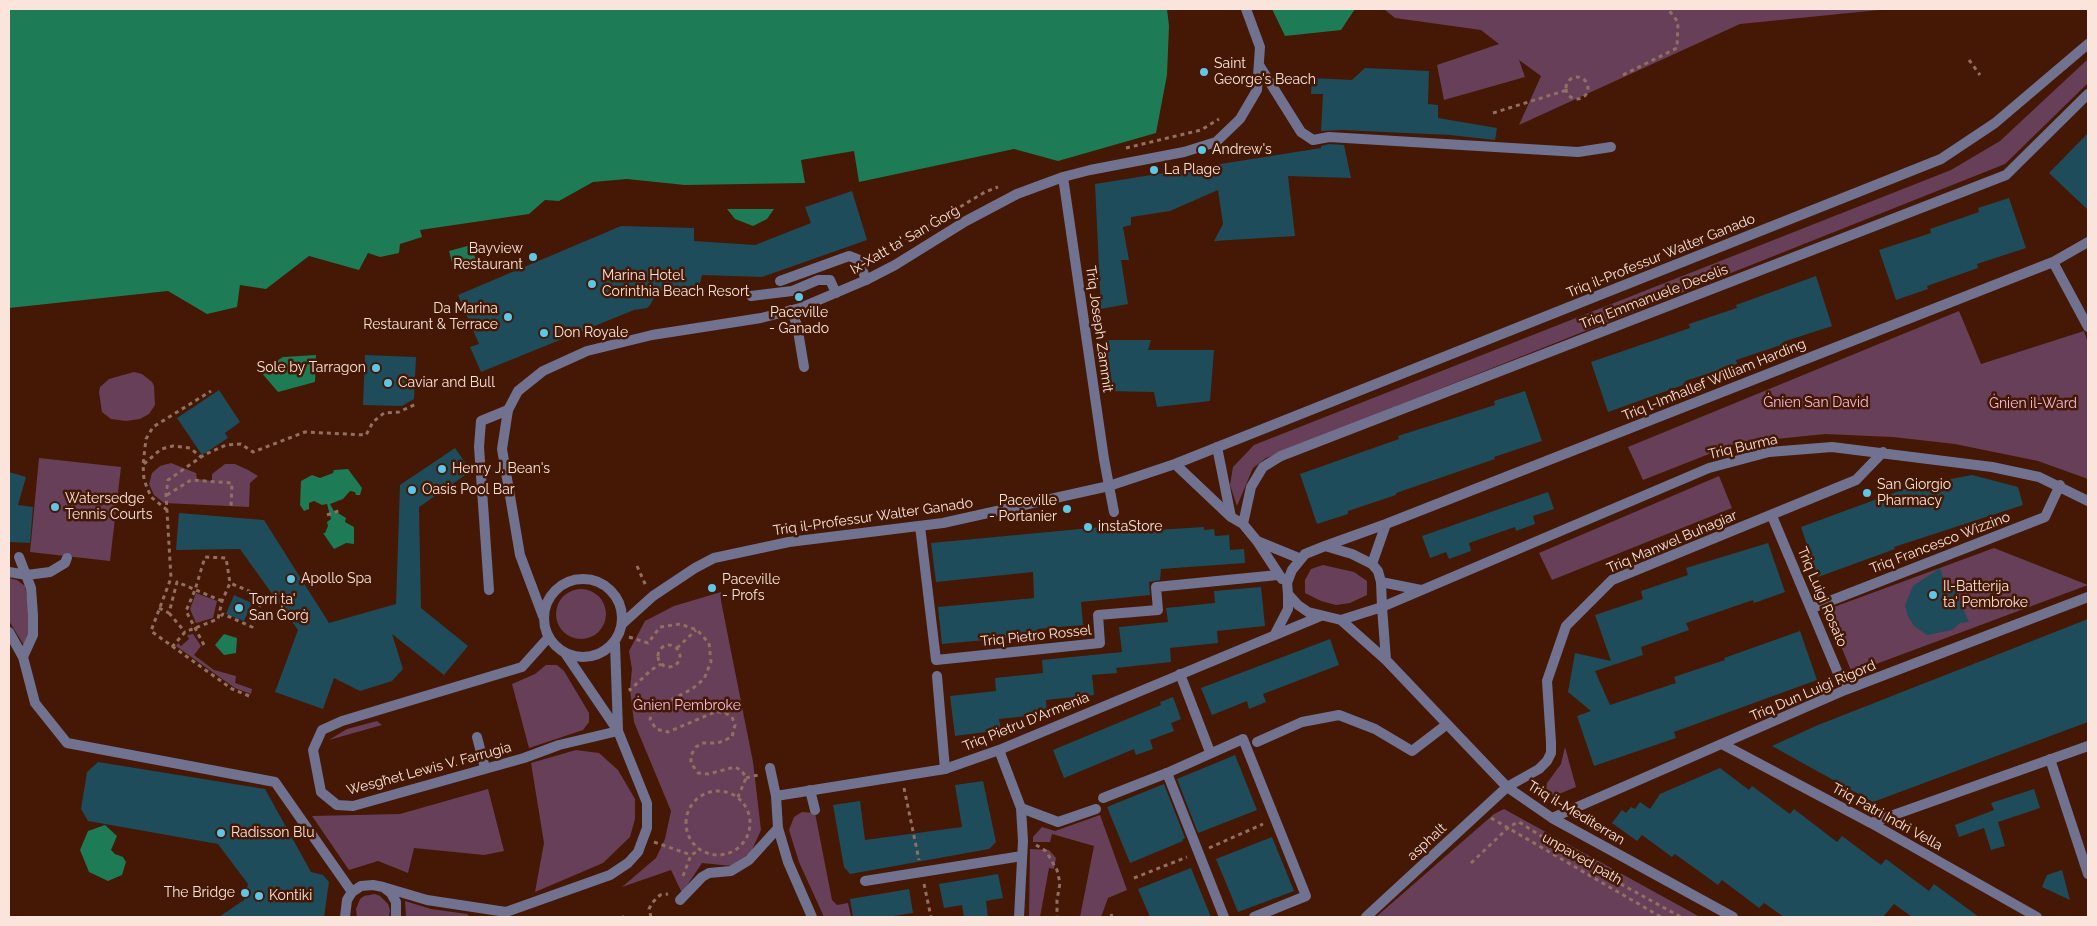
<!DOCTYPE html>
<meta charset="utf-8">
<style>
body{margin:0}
#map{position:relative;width:2097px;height:926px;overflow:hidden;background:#441805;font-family:Raleway,sans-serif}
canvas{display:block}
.frame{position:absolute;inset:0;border:10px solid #fbe4dc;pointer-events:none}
</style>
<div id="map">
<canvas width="2097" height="926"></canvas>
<div class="frame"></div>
</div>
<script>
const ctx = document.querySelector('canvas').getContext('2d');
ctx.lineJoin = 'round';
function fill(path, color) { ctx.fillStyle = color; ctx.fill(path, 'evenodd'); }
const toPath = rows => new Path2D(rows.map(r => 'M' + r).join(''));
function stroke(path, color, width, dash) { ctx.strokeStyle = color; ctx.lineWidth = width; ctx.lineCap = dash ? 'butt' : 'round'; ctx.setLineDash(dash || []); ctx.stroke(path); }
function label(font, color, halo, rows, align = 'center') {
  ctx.font = font + ' Raleway,sans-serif'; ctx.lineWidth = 5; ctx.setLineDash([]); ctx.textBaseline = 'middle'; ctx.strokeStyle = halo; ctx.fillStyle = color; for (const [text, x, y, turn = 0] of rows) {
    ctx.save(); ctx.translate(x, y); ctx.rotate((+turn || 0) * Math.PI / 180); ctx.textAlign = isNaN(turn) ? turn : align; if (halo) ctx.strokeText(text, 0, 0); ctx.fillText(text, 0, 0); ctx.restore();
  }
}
fill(toPath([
 [1384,9,1889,9,1740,24,1519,125,1541,76,1519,60,1525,77,1444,100,1437,65,1499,44,1481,30,1395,18],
 [2088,59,2088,83,2005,164,1266,458,1253,468,1237,506,1230,485,1233,467,1254,445,1951,170,2000,141],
 [1959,311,1981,364,2084,331,2088,343,2088,479,2038,461,1955,444,1893,437,1825,434,1737,443,1643,480,1628,447],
 [134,372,142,374,152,382,154,386,155,405,149,414,140,419,126,421,111,419,102,412,99,392,100,387,109,379],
 [39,458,121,467,110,561,30,552],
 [171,463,196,473,197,479,212,481,212,474,225,464,235,464,248,470,258,476,250,483,249,507,164,503,154,495,149,484,152,473,160,466],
 [1719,476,1732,508,1552,580,1539,553],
 [1994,548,2088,585,1852,673,1828,614,1834,607],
 [1323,565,1354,572,1367,581,1367,595,1350,603,1336,605,1321,601,1305,593,1305,580,1311,569],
 [9,578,17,580,25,586,29,612,29,637,25,647,9,621],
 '556 614a25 25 0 1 1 50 0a25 25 0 1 1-50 0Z',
 [721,592,721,601,753,762,761,830,751,852,732,866,702,863,682,893,671,870,622,887,656,858,665,839,671,811,634,722,630,690,632,669,629,651,645,621,674,606],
 [196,593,217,601,213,618,196,623,190,609],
 [193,634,201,646,194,655,214,670,236,676,235,683,252,689,251,694,235,688,176,646,178,643,181,646,189,639,187,635],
 [546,665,557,665,564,671,589,713,589,722,583,730,529,748,512,684,535,674],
 [377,721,382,725,329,740,347,729],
 [1565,747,1576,787,1554,796,1549,793,1546,788,1547,783,1561,764],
 [576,750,599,753,618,770,635,799,635,819,630,837,603,863,535,892,544,843,531,763],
 [488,789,504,851,484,855,414,848,408,873,378,861,349,870,312,816,400,814],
 [1504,809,1700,917,1376,917,1494,814],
 [802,812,815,813,832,900,837,905,848,903,851,917,824,917,799,862,789,830,794,817],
 [1100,815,1127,890,1108,898,1101,917,1080,917,1094,846,1052,834,1050,842,1033,842,1033,837,1042,827,1055,831],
 [1030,849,1049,850,1056,858,1054,869,1049,868,1040,917,1029,917],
 [375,894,380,896,388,904,390,910,389,917,357,917,356,909,360,899,364,896],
 [405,901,431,909,467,914,470,917,406,917]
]), '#673f58');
fill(toPath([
 [9,9,1167,9,1169,26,1167,75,1156,133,1058,161,1014,149,859,182,854,151,801,160,805,183,685,185,627,179,593,182,559,201,545,200,529,214,420,230,422,237,400,244,399,253,380,257,368,253,359,270,309,256,266,289,240,285,237,307,207,314,168,291,9,308],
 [1272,9,1355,9,1341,30,1285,36],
 [727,209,774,209,767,219,753,226,735,219],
 [471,245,476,261,454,270,449,251],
 [316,355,315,382,278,392,260,371,283,357],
 [348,469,362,488,360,495,356,495,355,492,350,491,343,499,330,504,335,513,338,513,346,518,345,522,354,527,354,544,346,543,334,549,323,533,325,533,328,526,327,522,331,519,327,504,322,505,314,501,309,503,309,509,304,511,300,505,301,481,312,475,320,478,333,473,334,470],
 [224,634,237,638,236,653,224,655,215,645],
 [105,825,117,836,111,850,115,854,123,857,126,862,122,875,108,881,89,872,80,850,88,831]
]), '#1d7b55');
fill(toPath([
 [1365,68,1429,71,1428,104,1438,105,1438,118,1497,128,1495,140,1450,135,1342,130,1321,131,1323,94,1311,94,1312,78,1352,80],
 [2088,133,2088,210,2049,173],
 [1329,144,1344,145,1351,178,1288,176,1295,236,1214,241,1223,224,1218,190,1170,211,1131,217,1131,225,1123,227,1129,260,1121,260,1128,304,1101,309,1095,184,1321,148,1321,146],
 [852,191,867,240,762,277,702,275,698,292,658,291,650,305,647,308,634,310,481,372,470,347,479,344,458,295,621,226,694,228,694,241,755,245,811,223,805,207],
 [2009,198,2026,248,1977,264,1978,268,1927,286,1928,289,1896,300,1879,250,1931,233,1930,229,1979,212,1978,208],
 [1816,276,1832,326,1783,342,1784,344,1736,360,1737,364,1685,381,1686,384,1608,412,1591,362,1690,328,1689,324,1737,308,1736,305],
 [1107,340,1151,340,1148,350,1214,350,1210,401,1157,407,1154,392,1107,391],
 [365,355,416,357,414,399,402,406,363,405],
 [219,390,240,422,225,433,228,438,202,455,177,418],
 [1525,391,1542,441,1494,457,1495,459,1396,493,1396,495,1348,511,1348,514,1317,524,1300,474,1399,439,1398,436,1495,405,1494,401],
 [455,448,471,471,419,507,421,608,468,646,444,675,392,634,403,669,392,681,360,691,334,678,323,709,275,692,298,630,240,549,176,550,179,513,264,520,329,623,396,604,400,485],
 [9,472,26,477,18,505,33,507,30,543,9,542],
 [1972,475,2018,487,2023,505,1894,547,1895,549,1818,577,1801,527,1929,480,1930,483],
 [1548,492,1554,509,1533,516,1535,524,1516,531,1515,527,1469,543,1471,551,1449,559,1446,552,1430,558,1422,536],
 [1155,522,1156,530,1204,527,1204,530,1214,529,1215,536,1229,535,1230,550,1244,549,1245,563,1161,569,1160,580,1149,582,1150,595,1081,602,1083,625,1037,629,1038,635,942,644,938,607,1034,598,1033,572,936,582,931,543],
 [1768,543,1785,592,1754,603,1753,600,1686,623,1689,630,1641,647,1643,655,1595,671,1610,705,1676,683,1674,677,1725,660,1724,658,1800,631,1817,680,1674,732,1676,738,1594,766,1577,716,1591,711,1568,692,1575,653,1611,661,1595,615,1643,599,1641,591,1688,575,1686,568],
 [1940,568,1945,583,1951,582,1969,622,1960,623,1952,630,1927,635,1914,626,1908,616,1905,605,1913,586],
 [1261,587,1265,626,1217,631,1218,643,1170,648,1171,662,1116,668,1117,673,1092,675,1094,695,1046,700,1047,714,999,719,1001,730,955,736,950,696,996,691,995,678,1043,673,1042,660,1122,652,1119,627,1168,622,1166,608,1215,603,1214,591],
 [234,595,252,603,244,621,226,614],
 [2088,619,2088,722,1873,802,1772,746,1818,725],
 [1330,639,1339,665,1263,694,1266,702,1249,709,1247,701,1212,715,1201,688],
 [1173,697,1181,719,1171,723,1174,731,1150,740,1153,749,1136,755,1134,749,1064,778,1053,750,1161,705,1160,702],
 [1235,755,1257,810,1198,833,1177,779],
 [98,762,265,789,311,872,323,875,329,882,324,917,219,917,244,900,248,884,218,844,88,821,81,809,87,772],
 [1720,768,1749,790,1752,786,1790,814,1794,809,1837,842,1842,836,1881,865,1886,859,1929,891,1934,884,1979,917,1912,917,1894,904,1883,917,1784,917,1764,903,1759,908,1722,880,1718,885,1675,854,1672,857,1642,835,1637,841,1612,823,1622,810,1626,813,1631,807,1635,809,1640,802,1650,809,1660,794],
 [983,781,996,842,989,849,850,874,844,867,833,805,860,801,865,840,962,827,955,785],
 [1164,784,1185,838,1182,840,1183,841,1130,863,1107,807],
 [2034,789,2040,808,1998,822,2005,846,1991,850,1984,828,1959,837,1955,825,1994,810,1991,803],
 [1272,837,1294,891,1238,912,1216,859],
 [1191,868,1211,917,1150,917,1138,889],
 [2062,870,2070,900,2042,887,2047,875],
 [998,874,1003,898,986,901,988,917,964,917,962,905,944,908,939,884],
 [909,889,913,913,887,917,853,917,850,899]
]), '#1e4c5b');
stroke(toPath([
 [1969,60,1980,75],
 [1623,75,1677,48,1678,22,1668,9],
 '1566 88a11 11 0 1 1 22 0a11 11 0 1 1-22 0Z',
 [1493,113,1567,90],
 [1126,148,1201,130,1219,119],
 [871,260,985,192,998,187],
 [144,464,161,449,173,446,190,448,201,457],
 [167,495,191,480,232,483,231,506],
 [167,510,151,497,144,480,143,465,146,439,153,427,211,391],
 [327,515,341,510],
 [637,566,646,586],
 [159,608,169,613,177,582,222,601],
 [169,613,185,632],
 [629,637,648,643,660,627,680,624,697,630,709,643,711,662,704,679,692,689,659,706,653,711,650,719,656,729,668,732,715,712,724,712,732,717,735,725,732,737,718,743,702,743,696,747,691,755,691,763,698,773,708,774,735,767,742,771,746,778,738,797],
 '658 656a11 11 0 1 1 22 0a11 11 0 1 1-22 0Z',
 [204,645,186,611,195,590,205,557,226,558,230,583],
 [172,647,185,632,218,619,222,601,230,583,263,597,252,627,223,614,218,619],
 [677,648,696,630],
 [630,688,630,690,651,670,661,664],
 [249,696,232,689,151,631,171,578,166,495,168,480,204,455,226,445,241,444,253,452,305,432,366,435,373,422,384,413,399,412,416,404],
 [746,778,758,775],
 [904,788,919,860],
 '686 823a32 32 0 1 1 64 0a32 32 0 1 1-64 0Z',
 [1491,818,1661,917],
 [654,842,691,855],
 [1036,845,1046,851,1057,870,1060,883,1057,900,1057,917],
 [1209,848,1263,824],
 [1471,863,1510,826,1519,822,1541,836,1552,840,1557,847,1575,855,1586,865,1681,917],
 [683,876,691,855,700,850],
 [1134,878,1187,857],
 [924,884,931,917],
 [1111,914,1112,917],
 [622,917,624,917],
 [651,917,649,909,652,903,660,895,668,894]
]), '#926f61', 3, [4, 4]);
stroke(toPath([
 [780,281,849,256,857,259,861,266,866,280],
 [751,296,792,291,818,280,830,280,836,293],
 [791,310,797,325,804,367],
 [1109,486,1114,512],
 [19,557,31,588,33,615,33,635,23,657],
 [9,572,27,575,50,572,65,563,67,558],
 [489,590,479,447,481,421,508,410],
 [9,632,23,657,35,703,67,743,275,782,352,892],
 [548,638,522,667,342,721,322,730,313,750,321,792,337,805,353,806,524,758,559,745,618,731],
 [1180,674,1210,752],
 [937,676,945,769],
 [477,737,485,768],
 [1257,742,1302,722,1339,715,1375,729,1412,751,1446,725],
 [770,768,776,796,778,828,788,862,812,917],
 [810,790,815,810],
 [1103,798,1167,773,1243,739,1306,896,1254,917],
 [1021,808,1058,822,1096,809],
 [383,887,427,900,506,912],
 [680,900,702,877,709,873,731,871,749,860,778,828],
 [345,917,347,900,352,892,361,886,373,885,383,887,391,893,396,902,396,917]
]), '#707290', 10);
stroke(toPath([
 [1259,65,1301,132,1313,140,1329,137,1578,152,1611,147],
 [1063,177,1104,459,1109,486],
 [2053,262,2088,327],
 [1217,447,1231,517],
 [1175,464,1231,517,1243,524,1257,541,1282,579],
 [1772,516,1845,690],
 [1243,524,1251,487,1263,467,1281,456,2006,175,2088,94],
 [920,526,936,660,1100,643,1098,615,1158,610,1156,587,1278,575],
 [1257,541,1301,559],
 [1325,546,1386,524,2053,262,2088,242],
 [1325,546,1352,554,1372,564,1378,571,1381,582,1382,607,1341,620,1308,612,1298,605,1288,594,1287,583,1292,570,1305,554,1325,546],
 [1372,564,1386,524],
 '544 618a39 39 0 1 1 78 0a39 39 0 1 1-78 0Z',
 [1381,582,1421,590],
 [1812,608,2045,517,2060,485],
 [543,616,520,555,502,449,508,410,518,391,543,371,587,351,652,335,761,318,800,308,866,280,895,265,966,221,1017,194,1063,177,1090,170,1184,152,1216,142,1240,119,1257,90,1260,47,1246,9],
 [1341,620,1386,660,1507,787,1552,818,1733,917],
 [622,624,653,596,695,568,714,558,789,542,943,523,1109,486,1175,464,1941,159,1995,123,2088,44],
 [1275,634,1288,609,1288,594],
 [615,644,618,730],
 [1386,660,1382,607,1709,468,1769,452,1832,447,1992,467,2039,477,2088,501],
 [1722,744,1871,823,2037,917],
 [999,750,1021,808,1023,841,1019,917],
 [2050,759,2088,874],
 [1167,773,1224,917],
 [776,796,945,769,999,750,1321,616],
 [1552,818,1845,690,2088,597],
 [1871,823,2088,746],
 [865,881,1022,856],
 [506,912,610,875,628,863,638,852,647,828,647,803,618,731,565,653],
 [1366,917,1507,787,1539,769,1547,761,1551,753,1551,742,1547,681,1566,626,1612,580,1856,480,1883,452]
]), '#707290', 10);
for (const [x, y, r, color] of [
 [1204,72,5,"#5dc7e8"],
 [1202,150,5,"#5dc7e8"],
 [1154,170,5,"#5dc7e8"],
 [533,257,5,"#5dc7e8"],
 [592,284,5,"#5dc7e8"],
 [799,297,5,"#5dc7e8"],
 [508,317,5,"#5dc7e8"],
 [544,333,5,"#5dc7e8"],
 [376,368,5,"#5dc7e8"],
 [388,383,5,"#5dc7e8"],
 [442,469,5,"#5dc7e8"],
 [412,490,5,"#5dc7e8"],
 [1867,493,5,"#5dc7e8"],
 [55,507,5,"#5dc7e8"],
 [1067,509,5,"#5dc7e8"],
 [1088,527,5,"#5dc7e8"],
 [291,579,5,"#5dc7e8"],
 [712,588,5,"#5dc7e8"],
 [1933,595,5,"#5dc7e8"],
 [239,608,5,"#5dc7e8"],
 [221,833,5,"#5dc7e8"],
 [245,893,5,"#5dc7e8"],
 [259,896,5,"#5dc7e8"]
]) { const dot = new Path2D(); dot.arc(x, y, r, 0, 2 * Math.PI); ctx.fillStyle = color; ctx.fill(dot); stroke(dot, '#441805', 2); }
label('14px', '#fbe4dc', '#441805', [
 ["Saint",1214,64],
 ["George's Beach",1214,80],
 ["Andrew's",1212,150],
 ["La Plage",1164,170],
 ["Bayview",523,249,"right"],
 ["Restaurant",523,265,"right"],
 ["Marina Hotel",602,276],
 ["Corinthia Beach Resort",602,292],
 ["Da Marina",498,309,"right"],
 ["Restaurant & Terrace",498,325,"right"],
 ["Paceville",799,313,"center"],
 ["- Ganado",799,329,"center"],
 ["Don Royale",554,333],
 ["Sole by Tarragon",366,368,"right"],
 ["Caviar and Bull",398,383],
 ["Henry J. Bean's",452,469],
 ["San Giorgio",1877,485],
 ["Pharmacy",1877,501],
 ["Oasis Pool Bar",422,490],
 ["Watersedge",65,499],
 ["Tennis Courts",65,515],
 ["Paceville",1057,501,"right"],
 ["- Portanier",1057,517,"right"],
 ["instaStore",1098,527],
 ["Apollo Spa",301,579],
 ["Paceville",722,580],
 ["- Profs",722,596],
 ["Il-Batterija",1943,587],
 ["ta' Pembroke",1943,603],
 ["Torri ta'",249,600],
 ["San Ġorġ",249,616],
 ["Radisson Blu",231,833],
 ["The Bridge",235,893,"right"],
 ["Kontiki",269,896]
], 'left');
label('14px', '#fbe4dc', '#441805', [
 ["Ix-Xatt ta' San Ġorġ",905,240,-30],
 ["Triq il-Professur Walter Ganado",1661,256,-22],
 ["Triq Emmanuele Decelis",1654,297,-21],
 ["Triq Joseph Zammit",1099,329,82],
 ["Triq l-Imħallef William Harding",1714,380,-22],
 ["Triq Burma",1743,447,-13],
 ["Triq il-Professur Walter Ganado",873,517,-8],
 ["Triq Manwel Buhagiar",1672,542,-23],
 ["Triq Francesco Wizzino",1940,543,-21],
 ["Triq Luigi Rosato",1822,597,67],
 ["Triq Pietro Rossel",1036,636,-6],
 ["Triq Dun Luigi Rigord",1813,691,-23],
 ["Triq Pietru D'Armenia",1026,722,-22],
 ["Wesgħet Lewis V. Farrugia",429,769,-15],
 ["Triq il-Mediterran",1576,813,31],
 ["Triq Patri Indrì Vella",1887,817,29],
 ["asphalt",1427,842,-43],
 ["unpaved path",1582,859,30]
]);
label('14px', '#f6bce0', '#441805', [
 ["Ġnien San David",1816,403],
 ["Ġnien il-Ward",2033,404],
 ["Ġnien Pembroke",687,706]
]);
</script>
